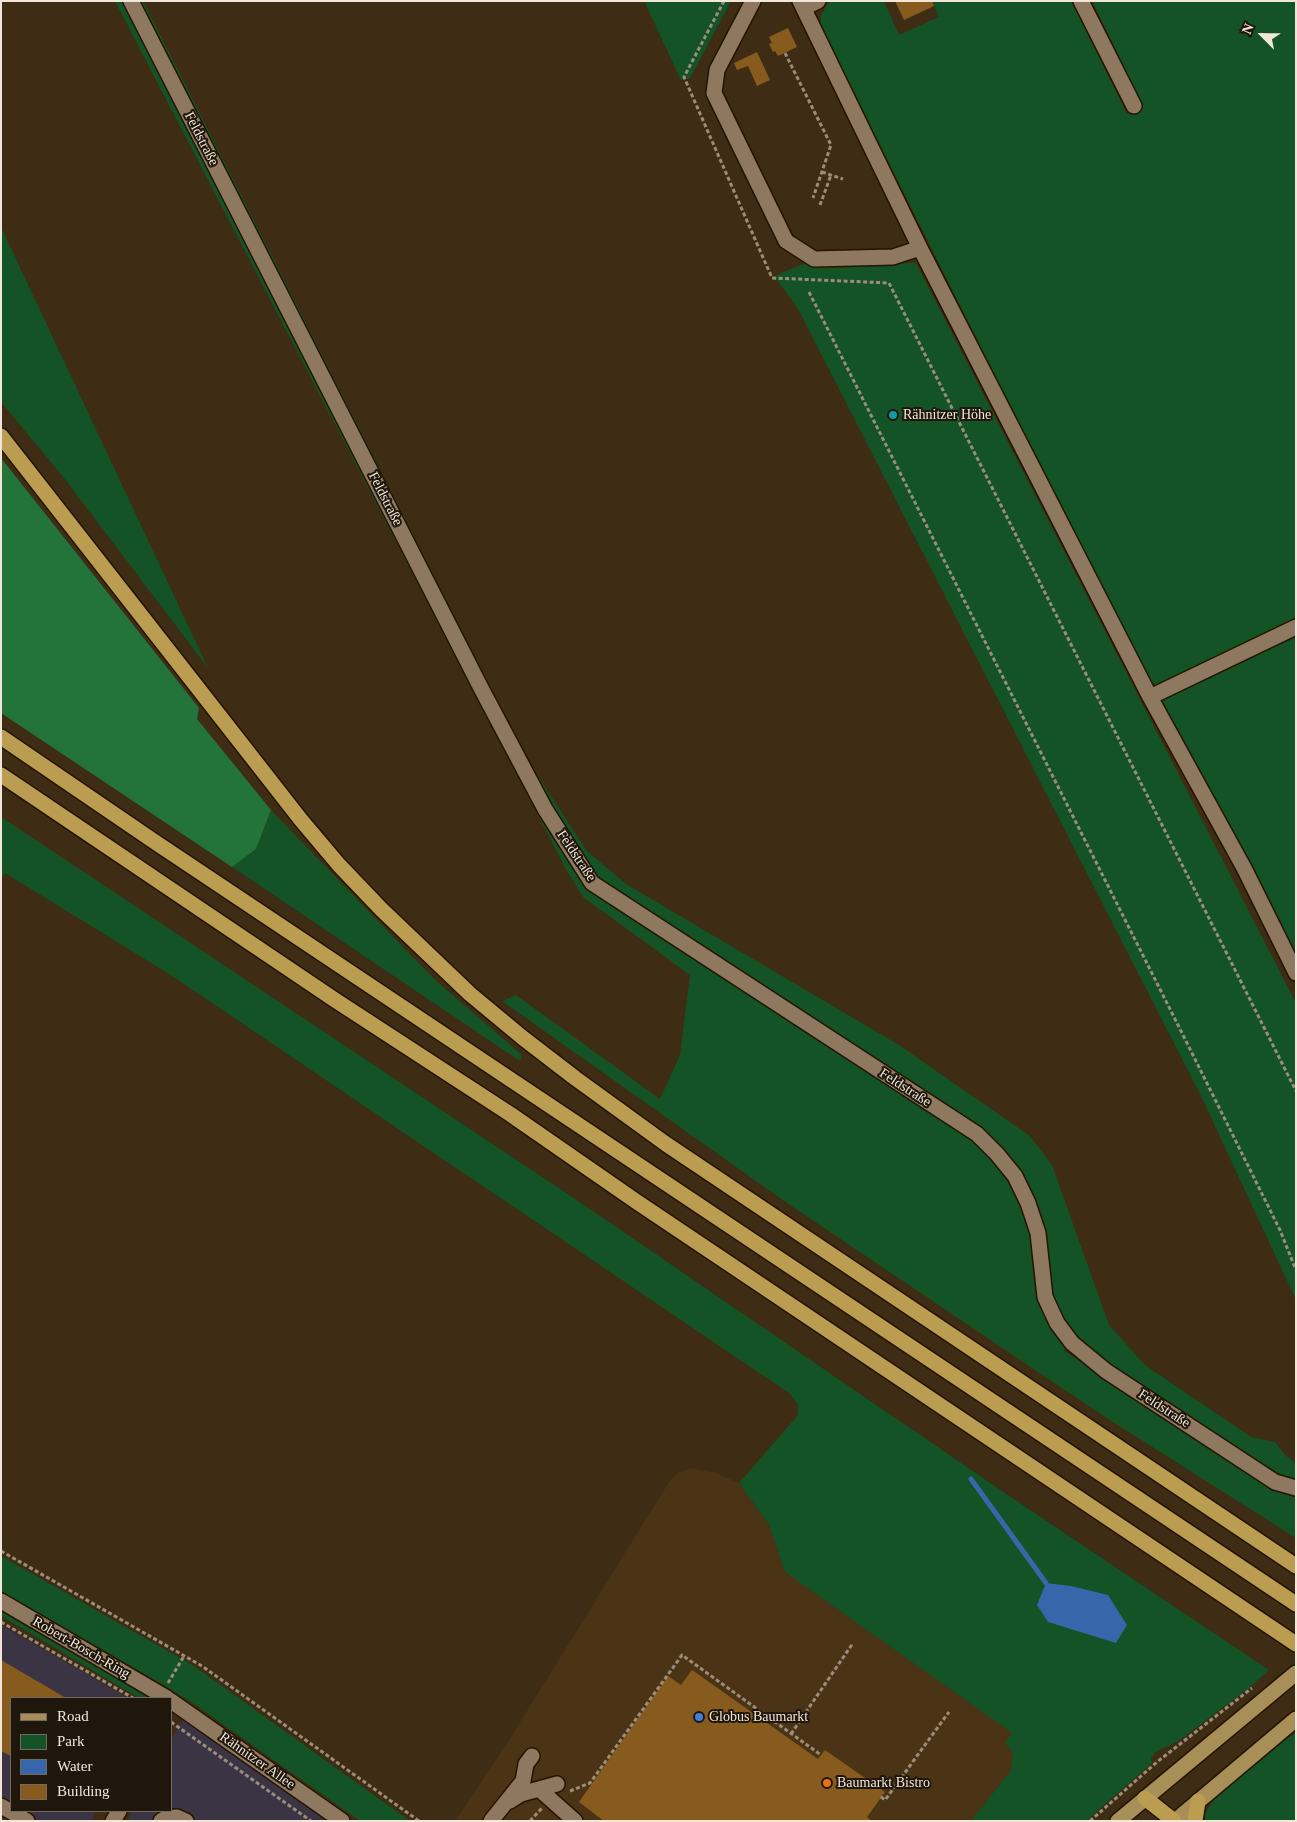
<!DOCTYPE html>
<meta charset="utf-8">
<style>
body{margin:0}
#map{position:relative;width:1297px;height:1822px;overflow:hidden;background:#3e2c15;font-family:Georgia,serif}
canvas{display:block}
.frame{position:absolute;inset:0;border:2px solid #f2e6d8;pointer-events:none}
.legend{position:absolute;left:10px;top:1697px;width:162px;height:115px;box-sizing:border-box;background:#1f160c;border:1px solid #73695e;margin:0;padding:6px 9px;list-style:none;font-size:15px;color:#f2e6d8}
.legend li{display:flex;align-items:center;gap:10px;height:25px}
.legend b{width:25px;border:1px solid #73695e}
.north{position:absolute;left:1237px;top:10px;width:50px;height:50px;-webkit-text-stroke:4px #1f160c;paint-order:stroke;rotate:293deg;font-size:14px;font-weight:700;line-height:20px;text-align:center;color:#f2e6d8}
.north::after{content:'';display:block;margin:auto;width:18px;height:22px;background:#f2e6d8;clip-path:polygon(50% 0,100% 100%,50% 72%,0 100%)}
</style>
<div id="map">
<canvas width="1297" height="1822"></canvas>
<div class="frame"></div>
<ul class="legend">
<li><b style="height:6px;background:#a88e57"></b>Road</li>
<li><b style="height:14px;background:#135326"></b>Park</li>
<li><b style="height:14px;background:#3767aa"></b>Water</li>
<li><b style="height:14px;background:#875b1e"></b>Building</li>
</ul>
<div class="north">N</div>
</div>
<script>
const ctx = document.querySelector('canvas').getContext('2d');
ctx.lineJoin = 'round';
function fill(path, color) { ctx.fillStyle = color; ctx.fill(path, 'evenodd'); }
const toPath = rows => new Path2D(rows.map(r => 'M' + r).join(''));
function stroke(path, color, width, dash) { ctx.strokeStyle = color; ctx.lineWidth = width; ctx.lineCap = dash ? 'butt' : 'round'; ctx.setLineDash(dash || []); ctx.stroke(path); }
function label(font, color, halo, rows, align = 'center') {
  ctx.font = font + ' Georgia,serif'; ctx.lineWidth = 4; ctx.setLineDash([]); ctx.textBaseline = 'middle'; ctx.strokeStyle = halo; ctx.fillStyle = color; for (const [text, x, y, turn = 0] of rows) {
    ctx.save(); ctx.translate(x, y); ctx.rotate((+turn || 0) * Math.PI / 180); ctx.textAlign = isNaN(turn) ? turn : align; if (halo) ctx.strokeText(text, 0, 0); ctx.fillText(text, 0, 0); ctx.restore();
  }
}
fill(toPath([
 [690,1468,716,1473,739,1483,769,1525,785,1572,1013,1733,1011,1749,1013,1753,1013,1763,1011,1770,971,1821,455,1821,509,1740,669,1482,678,1473]
]), '#4b3415');
fill(toPath([
 [1,1625,128,1698,11,1698,11,1811,96,1811,91,1821,1,1821],
 [184,1717,332,1821,127,1821,132,1811,171,1811,171,1740]
]), '#3b3445');
fill(toPath([
 [115,1,143,1,525,756,586,850,626,884,899,1045,1030,1136,1052,1165,1109,1325,1145,1365,1251,1437,1275,1442,1285,1455,1296,1463,1296,1481,1258,1463,1081,1348,1063,1350,1279,1491,1296,1494,1296,1538,1105,1417,787,1203,502,1001,516,995,660,1099,680,1055,690,975,583,897,567,871],
 [644,1,731,1,690,78,681,80],
 [830,1,884,1,899,35,939,17,932,1,1071,1,1127,114,1143,105,1092,1,1296,1,1296,961,1087,560,821,27,821,16,827,4],
 [1,227,208,668,64,478,1,402],
 [808,262,916,263,1296,1003,1296,1300,1201,1096,797,307,774,276],
 [271,810,434,979,522,1055,520,1061,232,867,256,849],
 [1,817,568,1194,1002,1491,1269,1670,1249,1688,1177,1742,1157,1751,1151,1758,1152,1763,1086,1821,971,1821,1011,1770,1013,1753,1005,1743,1012,1733,785,1572,769,1525,739,1483,798,1415,798,1405,789,1393,169,974,5,873,1,878],
 [1,1556,194,1666,410,1821,360,1821,194,1704,162,1684,1,1591],
 [1,1609,72,1650,148,1698,139,1698,1,1616],
 [1296,1732,1296,1821,1205,1821,1205,1814,1218,1792]
]), '#135326');
fill(toPath([
 [1,458,199,708,197,719,271,810,256,849,232,867,1,713]
]), '#23743a');
fill(toPath([
 [1046,1583,1071,1586,1108,1595,1127,1625,1116,1643,1048,1622,1037,1605]
]), '#3767aa');
stroke(toPath([
 [971,1479,1046,1583]
]), '#3767aa', 5);
fill(toPath([
 [895,1,932,1,934,6,904,20],
 [788,28,797,47,778,56,775,51,773,52,769,44,772,43,769,37],
 [757,52,770,80,757,86,748,66,737,70,734,63],
 [1,1660,66,1698,11,1698,11,1756,1,1751],
 [692,1670,818,1759,825,1750,885,1792,867,1817,871,1821,604,1821,579,1802,668,1676,681,1685]
]), '#875b1e');
const minor = toPath([
 [131,1,482,690,545,809,592,883,977,1134,997,1154,1015,1176,1028,1203,1038,1233,1045,1297,1057,1323,1072,1343,1106,1371,1275,1482,1296,1488],
 [753,1,717,70,714,93,786,241,814,259,893,257,920,248],
 [800,1,920,248,1150,697,1244,868,1296,973],
 [1081,1,1134,106],
 [804,8,818,1],
 [1150,697,1296,627],
 [1,1601,167,1698],
 [171,1701,342,1821],
 [539,1789,575,1821],
 [510,1801,521,1794,557,1784],
 [1,1806,27,1821],
 [113,1821,119,1811],
 [161,1821,166,1818,177,1817,186,1821],
 [491,1821,523,1781,526,1764,532,1756]
]);
const major = toPath([
 [1118,1821,1296,1673],
 [1175,1821,1296,1719]
]);
const highway = toPath([
 [1,436,301,820,339,865,381,909,470,994,523,1038,575,1078,666,1144,1296,1566],
 [1,737,155,842,1296,1604],
 [1,775,335,1000,510,1114,637,1202,1296,1644],
 [1145,1798,1174,1821],
 [1195,1821,1198,1801]
]);
stroke(minor, '#251400', 18);
stroke(major, '#251400', 18);
stroke(highway, '#251400', 18);
stroke(toPath([
 [724,1,684,77,772,278,889,283,1296,1091],
 [785,53,831,145,813,198],
 [822,172,843,179],
 [820,205,831,175],
 [809,292,1178,1025,1280,1230,1296,1270],
 [1,1551,202,1666,419,1821],
 [1,1622,133,1698],
 [168,1683,184,1656],
 [171,1722,311,1821],
 [791,1734,853,1643],
 [570,1791,590,1783,682,1655,821,1755],
 [881,1797,885,1800,949,1712],
 [958,1820,958,1821],
 [530,1821,542,1808],
 [1090,1821,1157,1762,1252,1688]
]), '#9c8d7b', 3, [4, 2.5]);
stroke(minor, '#8e785f', 15);
stroke(major, '#a88e57', 15);
stroke(highway, '#ba9d51', 15);
for (const [x, y, r, color] of [
 [893,415,5,"#0f9aa8"],
 [699,1717,5,"#3f7fe0"],
 [827,1783,5,"#e8710a"]
]) { const dot = new Path2D(); dot.arc(x, y, r, 0, 2 * Math.PI); ctx.fillStyle = color; ctx.fill(dot); stroke(dot, '#1f160c', 2); }
label('14px', '#f2e6d8', '#1f160c', [
 ["Feldstraße",201,139,63],
 ["Feldstraße",385,499,63],
 ["Feldstraße",576,856,56],
 ["Feldstraße",905,1088,33],
 ["Feldstraße",1164,1409,33],
 ["Robert-Bosch-Ring",81,1648,30],
 ["Rähnitzer Allee",257,1761,35]
]);
label('14px', '#f2e6d8', '#1f160c', [
 ["Rähnitzer Höhe",903,415],
 ["Globus Baumarkt",709,1717],
 ["Baumarkt Bistro",837,1783]
], 'left');
</script>
